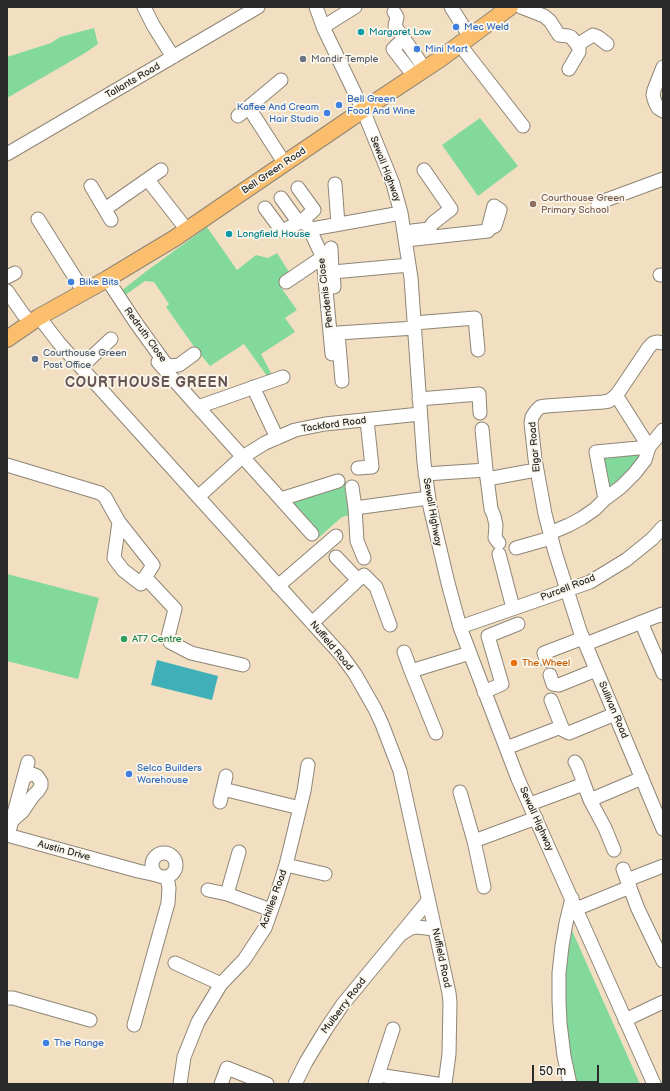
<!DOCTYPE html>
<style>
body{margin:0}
#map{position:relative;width:670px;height:1091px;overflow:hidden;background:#f2dfc1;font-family:"Balsamiq Sans",sans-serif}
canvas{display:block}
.frame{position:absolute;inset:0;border:8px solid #2b2b2b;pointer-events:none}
.scale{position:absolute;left:532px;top:1065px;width:67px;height:18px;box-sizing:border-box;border:2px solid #2b2b2b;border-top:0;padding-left:5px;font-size:12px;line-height:14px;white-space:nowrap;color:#2b2b2b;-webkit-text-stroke:3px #fbf7ec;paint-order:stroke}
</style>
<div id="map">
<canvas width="670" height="1091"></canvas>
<div class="frame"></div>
<div class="scale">50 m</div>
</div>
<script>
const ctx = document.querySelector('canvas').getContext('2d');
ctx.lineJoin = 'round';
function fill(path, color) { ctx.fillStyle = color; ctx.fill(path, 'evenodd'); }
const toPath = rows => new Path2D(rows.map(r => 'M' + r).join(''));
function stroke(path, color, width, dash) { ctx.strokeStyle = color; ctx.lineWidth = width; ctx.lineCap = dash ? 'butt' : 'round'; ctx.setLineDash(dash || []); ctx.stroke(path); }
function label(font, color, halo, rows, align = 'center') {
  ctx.font = font + ' "Balsamiq Sans",sans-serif'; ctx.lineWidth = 3.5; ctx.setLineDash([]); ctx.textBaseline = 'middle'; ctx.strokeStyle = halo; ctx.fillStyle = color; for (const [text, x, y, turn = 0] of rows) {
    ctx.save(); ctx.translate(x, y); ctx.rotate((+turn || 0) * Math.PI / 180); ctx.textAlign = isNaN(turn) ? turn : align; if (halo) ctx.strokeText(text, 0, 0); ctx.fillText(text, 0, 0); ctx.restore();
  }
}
fill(toPath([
 [94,28,98,44,85,53,7,98,7,57,51,43,60,37],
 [480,118,518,166,478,196,442,145],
 [207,227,237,270,256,255,268,258,277,253,291,275,280,286,297,310,285,318,295,332,261,354,272,375,267,376,244,344,210,366,195,348,166,307,169,304,154,282,145,281,124,296,121,291,148,270],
 [646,451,609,496,598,454],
 [345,479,350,515,342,517,317,539,281,505,281,500],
 [7,574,99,598,78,679,7,661],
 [570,926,640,1084,574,1084,566,1039,563,986]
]), '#83d99c');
fill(toPath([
 [157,660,218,676,212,700,151,685]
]), '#3fb0b8');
const minor = toPath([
 [144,7,153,25,173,57],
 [316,7,324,29,363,110,393,184,401,213,411,278,424,463,430,507,448,583,460,627,474,664,518,779,654,1084],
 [451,7,470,37],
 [521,7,544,16,550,21,559,35,568,36,571,37,579,47,579,52,569,69],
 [394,12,397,17,395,26,425,69],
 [323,27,355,7],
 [398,44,393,49,414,76],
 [460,45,523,126],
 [577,45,593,35,598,37,607,44],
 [663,67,654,90,653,95,655,102,658,108,663,111],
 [249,108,285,164],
 [238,116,281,80],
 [7,154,258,7],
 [148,180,187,230],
 [335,184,338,224],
 [91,186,111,220],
 [298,188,314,210,302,221],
 [281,198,299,223],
 [598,203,663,179],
 [265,208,282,231,302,221,312,229],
 [105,209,161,170],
 [38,219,84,292],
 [412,231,429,229,433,223,451,209,424,170],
 [406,240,488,231,488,229,494,206,500,210,495,226,488,229],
 [331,248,332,271],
 [660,275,663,275],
 [7,277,15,273],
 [107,279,136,323,165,363,169,366,179,365,194,354],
 [286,282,323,257],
 [334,287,333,272,409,265],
 [7,291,23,314,31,323],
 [39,317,59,343,342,656,355,674,375,709,382,724,400,771,449,993,450,1003,449,1054,445,1084],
 [414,323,475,318,478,350],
 [663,343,657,342,653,343,649,347,618,393,614,397,609,401,603,402,546,406,540,407,536,411,532,417,531,423,535,459,545,514,555,552,580,631,663,829],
 [332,354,323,258,311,232,312,229,401,213],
 [158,362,198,407],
 [81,367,111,339],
 [283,377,198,407,312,534],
 [342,381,338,333,415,328],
 [253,387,277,438],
 [419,399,479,394,480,413],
 [7,465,100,493,105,497,119,522,153,565,141,584,123,570,114,558,119,522],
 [358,468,372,467,367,420],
 [486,470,491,509,494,516,496,525,495,538,499,543],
 [425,474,486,470,482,429],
 [487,479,536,470],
 [352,487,355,508,428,498],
 [198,497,241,458,265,443,295,430,325,424,420,414],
 [281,499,338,481],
 [605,499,621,487,634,474,645,460,649,447,616,395],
 [355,508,357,541,364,558],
 [550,533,569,525,582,518,595,509,605,499,596,452,649,447,663,430],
 [516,548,551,538],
 [499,554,513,608],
 [145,577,175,609,168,637,170,642,191,653,243,665],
 [358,580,364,575,376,587,390,625],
 [278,586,336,536],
 [641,622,663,673],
 [312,623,358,580,336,557],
 [460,627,590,582,626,560,652,539,663,527],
 [586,644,662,614,663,616],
 [404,652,411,671,470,653],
 [546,660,544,653,583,638],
 [411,671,436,733],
 [550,675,553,684,559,685,596,670],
 [484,692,502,684,488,636,518,624],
 [551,700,563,730,569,733,615,714],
 [506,748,561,727],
 [575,762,577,765,584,784],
 [223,789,300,808],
 [460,792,474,841],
 [220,802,226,776],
 [530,804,584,784,590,800],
 [13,820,22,812,33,796,38,791,41,786,41,782,37,776,32,774,28,775,24,778],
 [7,835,138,871,152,874,156,875],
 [8,835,28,762],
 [614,850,605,828,590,800,642,778],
 '152 865a12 12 0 1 1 24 0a12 12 0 1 1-24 0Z',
 [286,865,325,874],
 [663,866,627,880,638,909,663,961],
 [623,869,627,880],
 [484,887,474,841,536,818],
 [208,890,227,894,271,910],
 [227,894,239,852],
 [576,909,630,887],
 [403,933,411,928,417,927,434,929],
 [175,963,221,984],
 [7,998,13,998,90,1020],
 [625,1020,663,1002],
 [134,1025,168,903,169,888,167,877],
 [378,1075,437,1084],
 [180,1084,184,1057,198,1022,221,984,244,960,265,928,277,894,286,865,304,791,308,765],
 [221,1084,227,1068,267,1084],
 [295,1084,306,1062,326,1029,343,1004,428,901],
 [375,1084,393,1029],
 [570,1084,564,1056,560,1023,559,1000,559,973,562,946,566,923,572,898]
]);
const major = toPath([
 [7,339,39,317,107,279,175,238,363,110,440,59,510,7]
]);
stroke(minor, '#8e8576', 15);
stroke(major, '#8e8576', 18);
stroke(minor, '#fff', 13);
stroke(major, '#fabe6d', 16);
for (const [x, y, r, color] of [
 [456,27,4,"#3f7fe0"],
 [361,32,4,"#0f9aa8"],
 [417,49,4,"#3f7fe0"],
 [303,59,4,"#6b7280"],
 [339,105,4,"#3f7fe0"],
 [327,113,4,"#3f7fe0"],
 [533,204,4,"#8d6e63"],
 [229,234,4,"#0f9aa8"],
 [71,282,4,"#3f7fe0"],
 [35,359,4,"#5c6f8a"],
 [124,639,4,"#2e9e5b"],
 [514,663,4,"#e8710a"],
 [129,774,4,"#3f7fe0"],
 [46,1043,4,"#3f7fe0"]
]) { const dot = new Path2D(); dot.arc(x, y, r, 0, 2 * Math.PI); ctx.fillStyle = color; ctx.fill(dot); stroke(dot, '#fbf7ec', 1.5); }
label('10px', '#366cbe', '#fbf7ec', [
 ["Mec Weld",464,27],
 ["Mini Mart",425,49],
 ["Bell Green",347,99],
 ["Food And Wine",347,111],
 ["Kaffee And Cream",319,107,"right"],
 ["Hair Studio",319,119,"right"],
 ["Bike Bits",79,282],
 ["Selco Builders",137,768],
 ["Warehouse",137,780],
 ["The Range",54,1043]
], 'left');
label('10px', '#0d838f', '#fbf7ec', [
 ["Margaret Low",369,32],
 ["Longfield House",237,234]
], 'left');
label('10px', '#5b616d', '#fbf7ec', [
 ["Mandir Temple",311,59]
], 'left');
label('10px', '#2b2b2b', '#fbf7ec', [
 ["Tallants Road",133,81,-30],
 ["Sewall Highway",385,169,69],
 ["Bell Green Road",274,171,-34],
 ["Pendenis Close",326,293,-97],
 ["Redruth Close",145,335,54],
 ["Tackford Road",334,425,-8],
 ["Elgar Road",535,447,-95],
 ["Sewall Highway",432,512,80],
 ["Purcell Road",568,588,-21],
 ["Nuffield Road",331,646,50],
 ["Sullivan Road",613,710,67],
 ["Sewall Highway",536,819,66],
 ["Austin Drive",64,851,15],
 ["Achilles Road",274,899,-70],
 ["Nuffield Road",441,958,78],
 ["Mulberry Road",344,1006,-53]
]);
label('10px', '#785e54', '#fbf7ec', [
 ["Courthouse Green",541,198],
 ["Primary School",541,210]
], 'left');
label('10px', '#4e5e75', '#fbf7ec', [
 ["Courthouse Green",43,353],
 ["Post Office",43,365]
], 'left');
label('10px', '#27864d', '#fbf7ec', [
 ["AT7 Centre",132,639]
], 'left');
label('10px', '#c56008', '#fbf7ec', [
 ["The Wheel",522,663]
], 'left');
ctx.letterSpacing = '1px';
label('bold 14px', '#675454', '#fbf7ec', [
 ["COURTHOUSE GREEN",147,383]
]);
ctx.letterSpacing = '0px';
</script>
